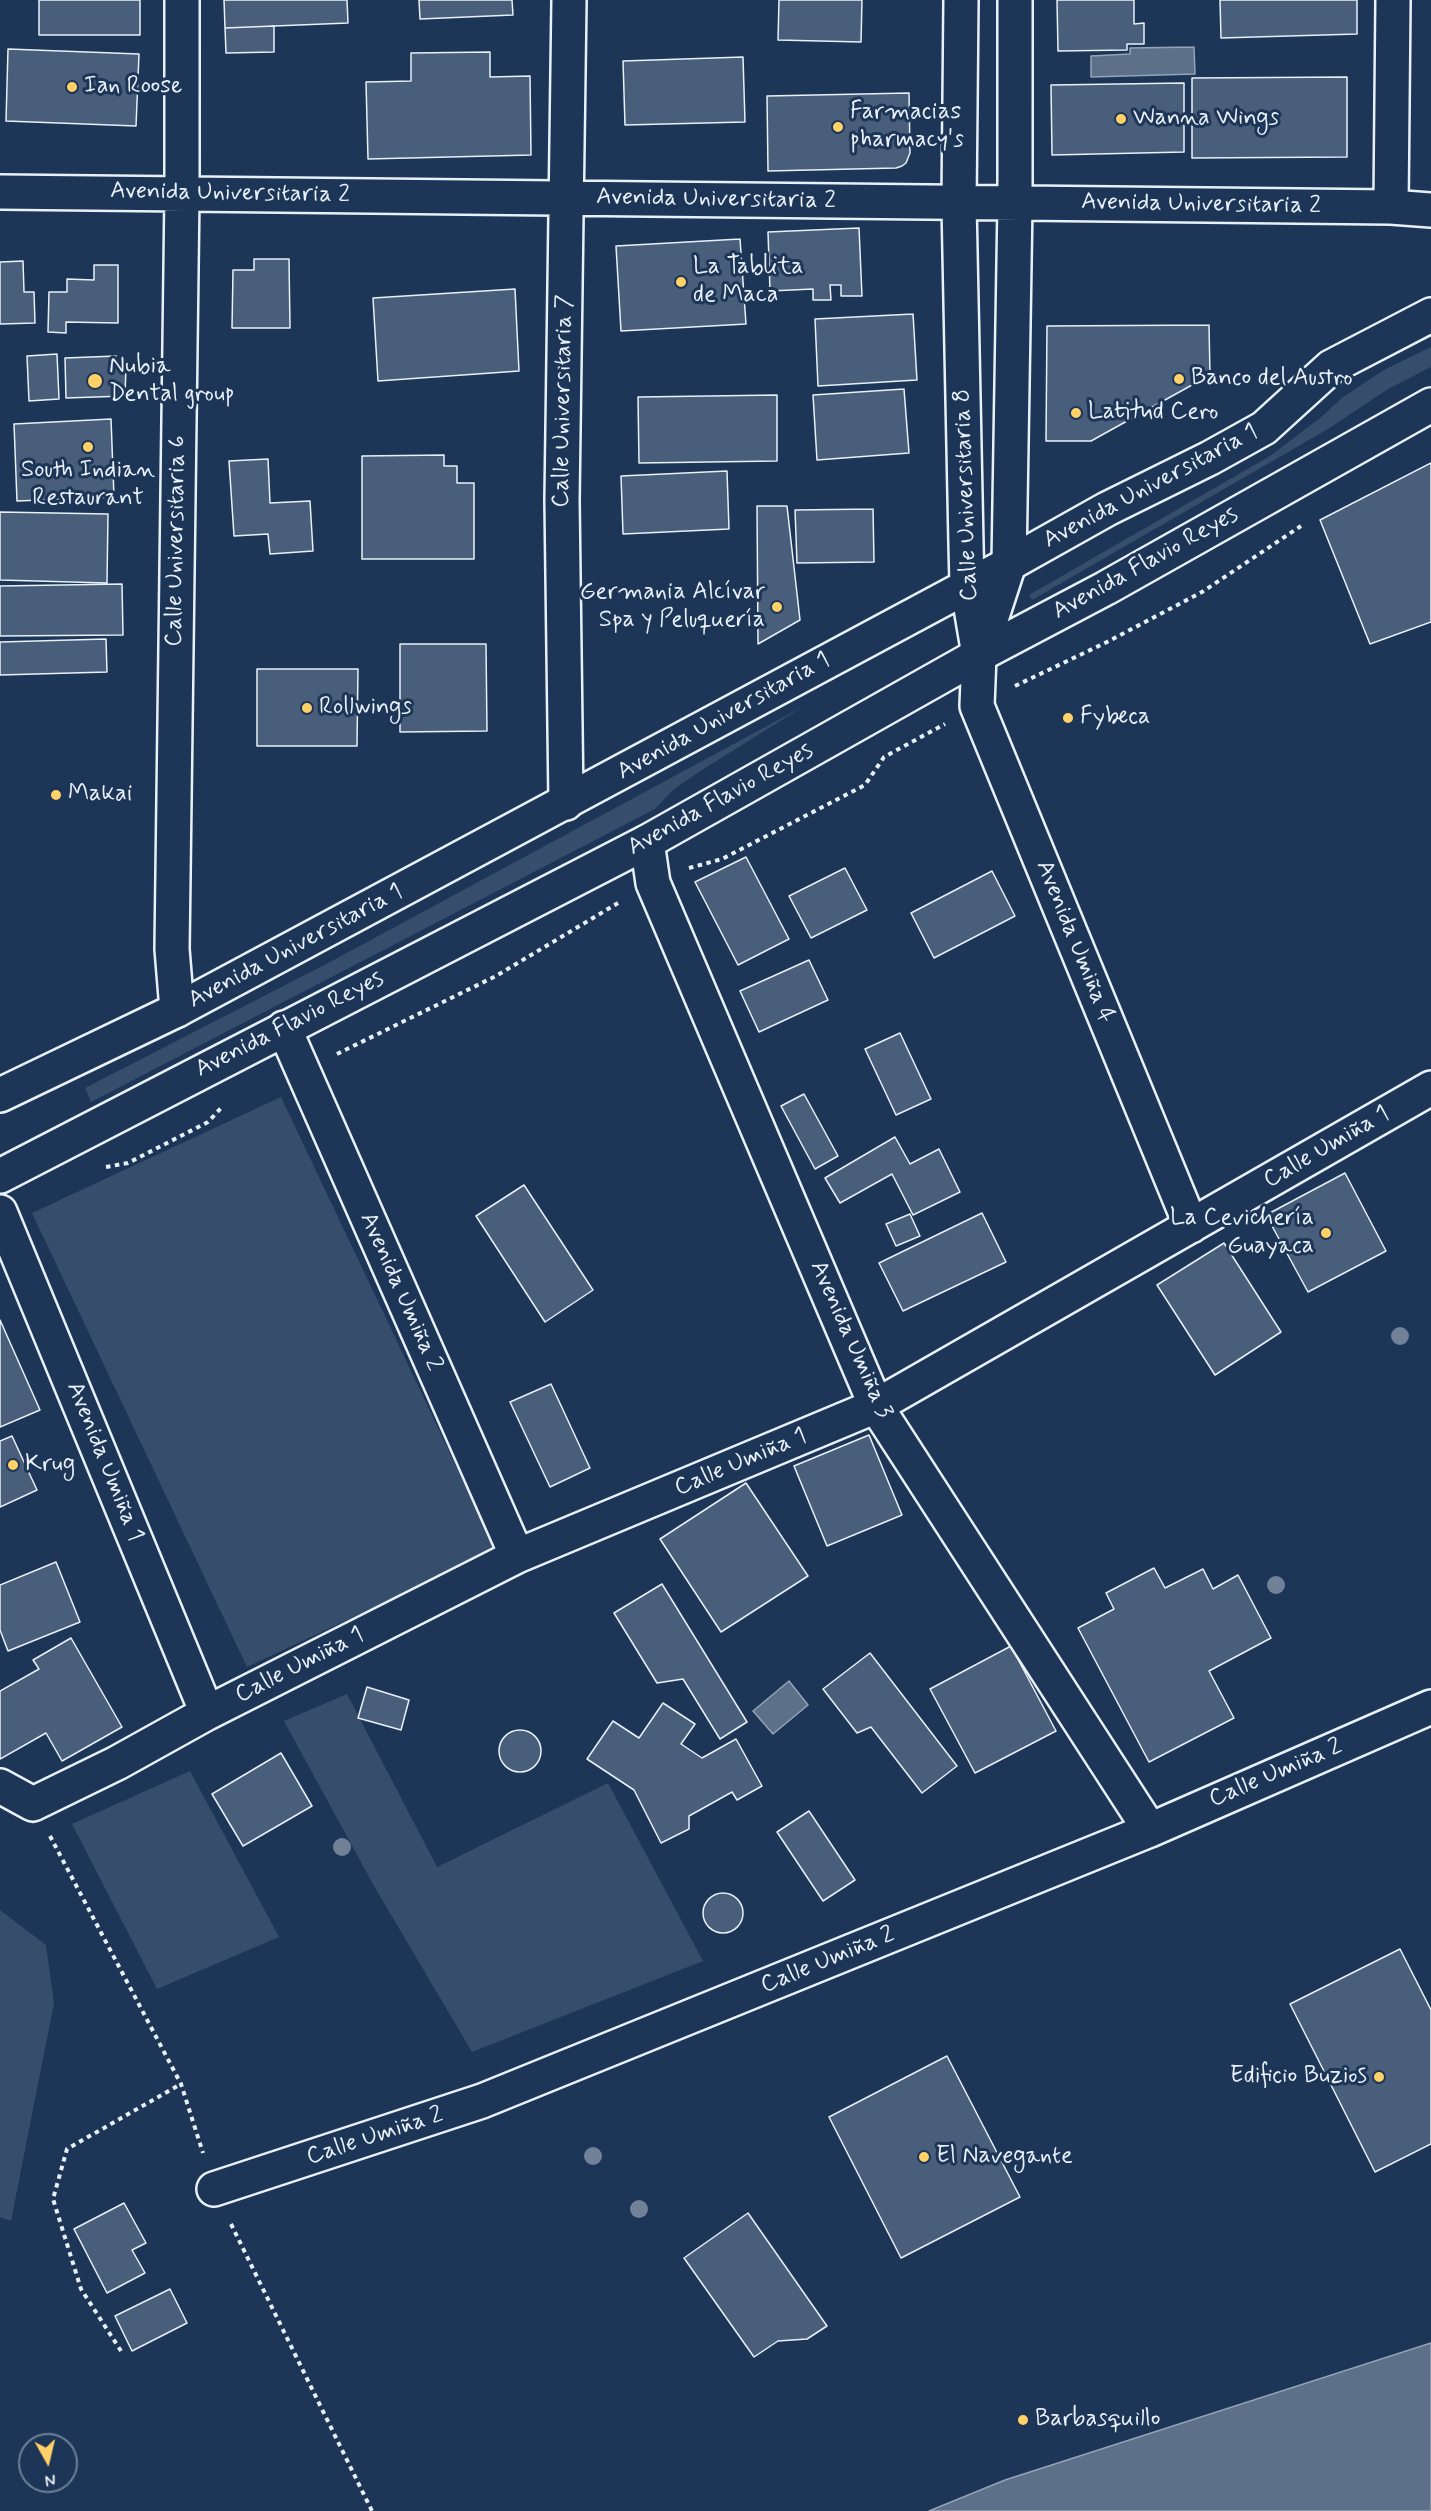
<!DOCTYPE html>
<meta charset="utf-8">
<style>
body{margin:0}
#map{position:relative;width:1431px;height:2511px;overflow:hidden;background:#1d3557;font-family:Mynerve,sans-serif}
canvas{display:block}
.north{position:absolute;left:18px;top:2433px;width:60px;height:60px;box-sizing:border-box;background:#1d3557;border:2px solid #6e8097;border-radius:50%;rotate:172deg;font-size:16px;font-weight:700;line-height:24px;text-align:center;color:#e8f1f8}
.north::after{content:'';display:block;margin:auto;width:21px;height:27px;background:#ffd166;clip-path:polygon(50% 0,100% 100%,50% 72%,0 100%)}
</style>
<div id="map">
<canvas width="1431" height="2511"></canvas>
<div class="north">N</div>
</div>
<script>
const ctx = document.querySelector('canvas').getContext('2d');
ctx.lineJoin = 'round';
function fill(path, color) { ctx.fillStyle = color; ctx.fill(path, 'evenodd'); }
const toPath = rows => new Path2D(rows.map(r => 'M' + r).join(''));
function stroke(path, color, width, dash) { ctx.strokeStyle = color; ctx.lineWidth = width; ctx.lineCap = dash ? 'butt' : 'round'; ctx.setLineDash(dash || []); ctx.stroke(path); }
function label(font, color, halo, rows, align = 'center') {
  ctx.font = font + ' Mynerve,sans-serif'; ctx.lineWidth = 6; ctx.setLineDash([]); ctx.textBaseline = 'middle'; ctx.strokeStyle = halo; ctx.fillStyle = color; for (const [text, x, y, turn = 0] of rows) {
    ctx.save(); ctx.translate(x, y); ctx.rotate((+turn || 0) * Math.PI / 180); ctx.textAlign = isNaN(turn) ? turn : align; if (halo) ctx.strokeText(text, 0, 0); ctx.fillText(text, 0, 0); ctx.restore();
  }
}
fill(toPath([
 [1431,347,1431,367,1388,389,1328,429,1032,600,1029,595,1270,456,1320,418,1343,397,1384,370],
 [804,706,699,772,673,790,655,809,91,1102,85,1088,330,962],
 [281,1097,496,1550,247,1667,32,1213],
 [347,1694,437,1867,608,1783,703,1961,472,2052,374,1886,284,1721],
 [190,1771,279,1937,157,1989,72,1824],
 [0,1910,46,1945,54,2003,11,2221,0,2217]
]), '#374d6c');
const water = toPath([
 [1194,47,1195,74,1091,77,1091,56,1130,54,1130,48,1194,47],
 [789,1681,808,1705,773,1734,753,1711,789,1681],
 [1431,2343,1431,2511,929,2511,1005,2480,1431,2343]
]);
fill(water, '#5d7089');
stroke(water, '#95a4b5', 1.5);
const building = toPath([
 [39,0,140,0,140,35,39,35,39,0],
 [224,0,347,0,348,23,225,28,224,0],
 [419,0,512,0,513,15,420,19,419,0],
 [779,0,862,0,861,42,778,40,779,0],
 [1057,0,1134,0,1134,24,1144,23,1144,44,1127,44,1127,50,1058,51,1057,0],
 [1220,0,1357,0,1357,34,1221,38,1220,0],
 [274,26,274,52,226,53,225,28,274,26],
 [8,49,139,54,136,126,6,121,8,49],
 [490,52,490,77,530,76,531,155,368,159,366,82,411,81,411,53,490,52],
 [743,57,745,122,625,125,623,61,743,57],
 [1347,77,1347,157,1192,158,1192,78,1347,77],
 [1184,83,1184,152,1052,155,1051,85,1184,83],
 [909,93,910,153,906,163,902,166,896,168,768,171,767,96,909,93],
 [859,228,862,296,841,296,841,285,830,285,831,300,813,300,813,289,770,291,768,232,859,228],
 [740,239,746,324,621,331,616,246,740,239],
 [254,259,289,259,290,328,232,328,233,270,254,270,254,259],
 [23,261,24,292,34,292,35,323,0,324,0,262,23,261],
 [94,265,118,265,118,323,66,322,66,333,48,332,49,292,67,292,67,279,94,280,94,265],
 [515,289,519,371,378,381,373,298,515,289],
 [913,314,917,380,818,386,815,319,913,314],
 [1209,325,1210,375,1091,441,1046,441,1047,326,1209,325],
 [57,354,59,399,29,401,27,356,57,354],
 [116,356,116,366,126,366,125,396,66,398,65,358,116,356],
 [904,389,909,453,817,460,813,395,904,389],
 [777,395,777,461,639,463,638,397,777,395],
 [111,419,114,497,17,501,14,424,111,419],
 [444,455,444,466,457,466,457,483,474,483,474,559,362,559,362,456,444,455],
 [268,459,270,503,310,501,313,551,270,554,268,534,234,536,229,461,268,459],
 [1431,463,1431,622,1370,644,1320,520,1431,463],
 [727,471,729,529,623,534,621,476,727,471],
 [757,506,787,506,800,620,758,644,757,506],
 [873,509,874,562,797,563,795,510,873,509],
 [0,512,108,514,107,583,0,580,0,512],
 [122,584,123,635,0,636,0,586,122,584],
 [106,639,107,672,0,675,0,642,106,639],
 [400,644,486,644,487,731,400,732,400,644],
 [257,669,358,669,357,746,257,746,257,669],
 [746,857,789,939,738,965,695,882,746,857],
 [845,868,867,910,811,938,789,896,845,868],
 [992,871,1015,916,934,958,911,913,992,871],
 [809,960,828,1000,759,1032,740,991,809,960],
 [900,1033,931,1099,896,1115,865,1049,900,1033],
 [804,1094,838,1156,815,1169,781,1106,804,1094],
 [895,1137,910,1164,939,1149,960,1192,913,1215,892,1174,840,1203,825,1178,895,1137],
 [1345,1173,1386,1251,1308,1292,1266,1215,1345,1173],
 [524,1185,593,1290,545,1322,476,1216,524,1185],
 [982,1213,1006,1262,903,1311,879,1263,982,1213],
 [910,1214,920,1236,896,1246,886,1224,910,1214],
 [1224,1243,1281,1332,1215,1375,1157,1285,1224,1243],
 [0,1320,40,1410,0,1427,0,1320],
 [551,1384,590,1468,550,1487,510,1402,551,1384],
 [869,1435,902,1515,827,1546,794,1466,869,1435],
 [12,1436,37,1490,0,1507,0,1441,12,1436],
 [746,1483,808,1576,721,1632,660,1539,746,1483],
 [56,1562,80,1622,8,1651,0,1630,0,1585,56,1562],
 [1154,1568,1165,1588,1203,1569,1213,1589,1238,1575,1271,1638,1209,1671,1234,1718,1149,1762,1078,1628,1114,1609,1106,1593,1154,1568],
 [662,1584,747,1722,720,1739,683,1679,657,1683,614,1613,662,1584],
 [71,1638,122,1727,62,1761,46,1733,0,1759,0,1691,39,1669,33,1660,71,1638],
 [1011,1646,1056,1731,975,1773,930,1689,1011,1646],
 [870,1653,957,1766,922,1793,871,1727,857,1733,823,1689,870,1653],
 [367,1687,409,1700,401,1730,358,1718,367,1687],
 [663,1703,695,1724,681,1744,702,1758,736,1739,762,1786,737,1800,732,1792,689,1816,689,1829,661,1843,634,1790,587,1759,613,1721,639,1738,663,1703],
 '499 1751a21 21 0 1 1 42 0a21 21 0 1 1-42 0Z',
 [281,1753,312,1806,243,1846,212,1794,281,1753],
 [809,1811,855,1880,823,1901,777,1832,809,1811],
 '703 1913a20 20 0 1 1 40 0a20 20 0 1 1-40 0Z',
 [1400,1949,1431,2010,1431,2144,1375,2172,1290,2004,1400,1949],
 [947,2056,1020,2197,901,2258,829,2117,947,2056],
 [124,2203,146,2243,132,2250,145,2273,107,2293,74,2229,124,2203],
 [748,2213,827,2326,807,2339,778,2341,754,2357,684,2258,748,2213],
 [170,2289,187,2323,132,2351,115,2316,170,2289]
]);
fill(building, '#495e7a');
stroke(building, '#e8f1f8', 1.5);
const minor = toPath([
 [961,0,959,204,966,544,967,584,979,655,977,706,1191,1226],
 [0,192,1391,207,1431,210],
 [1391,207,1393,0],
 [981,650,1009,564,1015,203,1015,0],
 [566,803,562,500,569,0],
 [647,842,653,883,876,1406,1150,1830],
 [177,1010,172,949,182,193,182,0],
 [284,1028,517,1556],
 [0,1212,207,1713],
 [0,1786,33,1804,117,1763,207,1713,517,1556,876,1406,1431,1088],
 [214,2189,482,2101,1150,1830,1431,1707]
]);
const major = toPath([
 [0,1095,177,1010,1009,564,1107,509,1210,458,1264,428,1331,367,1431,315],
 [0,1176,647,842,979,655,1106,588,1431,405]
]);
stroke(minor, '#e8f1f8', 38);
stroke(major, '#e8f1f8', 38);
stroke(toPath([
 [1015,686,1107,642,1202,592,1301,526],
 [689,868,722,859,865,785,884,757,945,724],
 [337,1054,496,976,618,903],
 [106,1167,128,1163,208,1122,222,1107],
 [50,1836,181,2084,203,2153],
 [231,2224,372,2511],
 [121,2351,81,2289,53,2199,67,2149,181,2084]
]), '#e8f1f8', 4, [4.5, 4.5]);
stroke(minor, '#1d3557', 33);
stroke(major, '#1d3557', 33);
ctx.fillStyle = '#708198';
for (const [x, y] of [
 [1400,1336],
 [1276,1585],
 [342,1847],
 [593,2156],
 [639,2209]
]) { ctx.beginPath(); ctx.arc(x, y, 9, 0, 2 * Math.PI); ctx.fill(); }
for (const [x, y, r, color] of [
 [72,87,6,"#ffd166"],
 [1121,119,6,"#ffd166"],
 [838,127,6,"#ffd166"],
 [681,282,6,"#ffd166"],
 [1179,379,6,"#ffd166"],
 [95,381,8,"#ffd166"],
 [1076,413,6,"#ffd166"],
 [88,447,6,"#ffd166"],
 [777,607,6,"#ffd166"],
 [307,708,6,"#ffd166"],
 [1068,718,6,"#ffd166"],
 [56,795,6,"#ffd166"],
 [1326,1233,6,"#ffd166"],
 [13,1465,6,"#ffd166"],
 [1379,2077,6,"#ffd166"],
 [924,2157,6,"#ffd166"],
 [1023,2420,6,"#ffd166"]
]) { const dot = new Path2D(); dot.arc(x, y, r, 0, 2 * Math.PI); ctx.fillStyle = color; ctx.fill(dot); stroke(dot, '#1d3557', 2); }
label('24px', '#e8f1f8', '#1d3557', [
 ["Ian Roose",84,87],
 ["Farmacias",850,113],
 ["pharmacy's",850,141],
 ["Wanna Wings",1133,119],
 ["La Tablita",693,268],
 ["de Maca",693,296],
 ["Nubia",109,367],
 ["Dental group",109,395],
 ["Banco del Austro",1191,379],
 ["Latitud Cero",1088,413],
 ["South Indian",88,471,"center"],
 ["Restaurant",88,499,"center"],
 ["Germania Alcívar",765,593,"right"],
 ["Spa y Peluquería",765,621,"right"],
 ["Rollwings",319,708],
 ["Fybeca",1080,718],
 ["Makai",68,795],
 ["La Cevichería",1314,1219,"right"],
 ["Guayaca",1314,1247,"right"],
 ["Krug",25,1465],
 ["Edificio Buzios",1367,2077,"right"],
 ["El Navegante",936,2157],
 ["Barbasquillo",1035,2420]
], 'left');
label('24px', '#e8f1f8', '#1d3557', [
 ["Avenida Universitaria 2",230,194,1],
 ["Avenida Universitaria 2",716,200,1],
 ["Avenida Universitaria 2",1201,205,1],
 ["Calle Universitaria 7",564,401,-89],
 ["Avenida Universitaria 1",1151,487,-28],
 ["Calle Universitaria 8",967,495,-92],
 ["Calle Universitaria 6",177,541,-89],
 ["Avenida Flavio Reyes",1146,564,-29],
 ["Avenida Universitaria 1",724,717,-29],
 ["Avenida Flavio Reyes",721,800,-29],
 ["Avenida Umiña 4",1074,942,68],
 ["Avenida Universitaria 1",296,947,-28],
 ["Avenida Flavio Reyes",290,1025,-27],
 ["Calle Umiña 1",1327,1148,-30],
 ["Avenida Umiña 2",400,1292,66],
 ["Avenida Umiña 3",850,1340,66],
 ["Avenida Umiña 1",104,1462,68],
 ["Calle Umiña 1",741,1463,-23],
 ["Calle Umiña 1",300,1666,-27],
 ["Calle Umiña 2",1276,1774,-23],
 ["Calle Umiña 2",828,1961,-22],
 ["Calle Umiña 2",375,2137,-18]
]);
</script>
